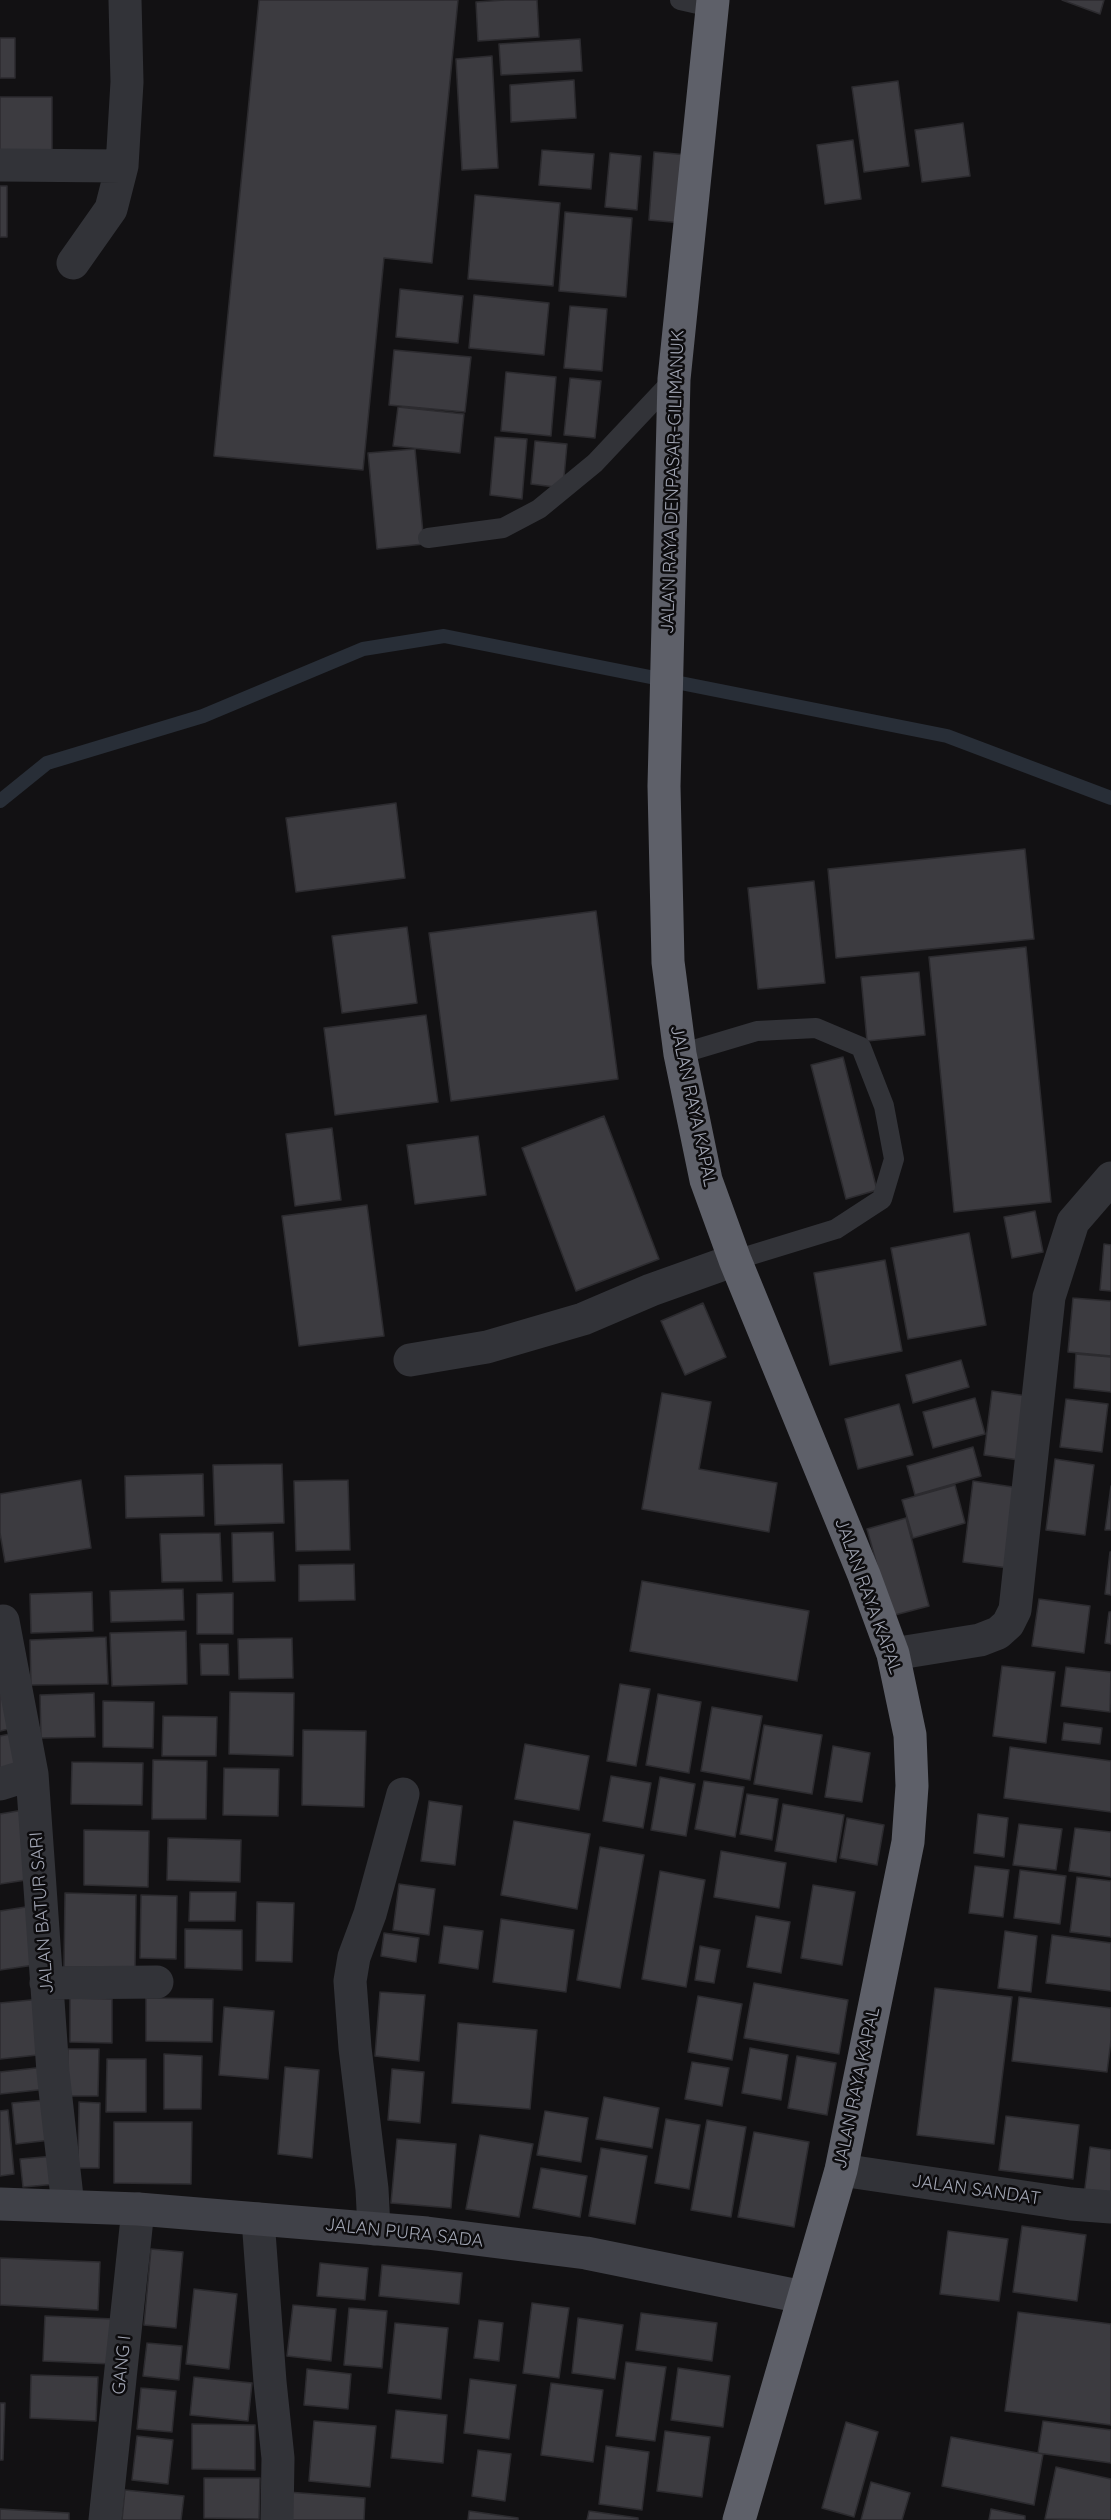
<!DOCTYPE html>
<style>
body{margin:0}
canvas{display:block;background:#121113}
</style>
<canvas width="1111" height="2520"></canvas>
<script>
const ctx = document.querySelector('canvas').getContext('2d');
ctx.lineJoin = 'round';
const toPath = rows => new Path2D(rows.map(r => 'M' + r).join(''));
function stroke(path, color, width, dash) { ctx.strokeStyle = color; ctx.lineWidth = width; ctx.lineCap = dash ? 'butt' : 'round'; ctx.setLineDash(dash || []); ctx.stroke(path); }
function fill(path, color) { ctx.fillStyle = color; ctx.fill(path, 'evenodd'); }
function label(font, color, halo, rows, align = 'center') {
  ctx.font = font + ' Quicksand,sans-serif'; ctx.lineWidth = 5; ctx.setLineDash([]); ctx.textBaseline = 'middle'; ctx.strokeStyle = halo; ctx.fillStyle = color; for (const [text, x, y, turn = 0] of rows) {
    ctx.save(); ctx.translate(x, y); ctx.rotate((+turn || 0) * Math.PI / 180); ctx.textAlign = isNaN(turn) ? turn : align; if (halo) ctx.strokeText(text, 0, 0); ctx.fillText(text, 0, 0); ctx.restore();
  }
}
stroke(toPath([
 [0,801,47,763,203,716,363,649,444,636,947,736,1111,798]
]), '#282e37', 14);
const building = toPath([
 [259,0,458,0,432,263,384,258,363,470,214,456,259,0],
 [505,0,537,0,539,37,478,41,476,2,505,0],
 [1062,0,1104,0,1100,14,1062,0],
 [0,38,15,38,15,78,0,78,0,38],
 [580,39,582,71,501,75,499,44,580,39],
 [492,56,498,168,462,170,456,59,492,56],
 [574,80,576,118,511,122,510,85,574,80],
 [898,81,909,166,864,172,852,87,898,81],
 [0,97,52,97,52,152,0,152,0,97],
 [963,123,970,176,922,182,915,130,963,123],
 [853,140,861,199,825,204,817,145,853,140],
 [542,150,594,154,591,189,539,185,542,150],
 [654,152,688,155,683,223,649,220,654,152],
 [610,153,641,156,637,210,605,207,610,153],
 [0,186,7,186,7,237,0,237,0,186],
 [475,195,560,203,553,286,468,279,475,195],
 [565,212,632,218,626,297,559,291,565,212],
 [400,289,463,296,458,343,396,337,400,289],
 [474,295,549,303,544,355,469,348,474,295],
 [570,306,607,309,602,371,564,368,570,306],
 [394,350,471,357,465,412,389,405,394,350],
 [506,372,556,377,551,436,501,431,506,372],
 [570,378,601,381,595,438,564,435,570,378],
 [398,407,464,414,460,453,393,446,398,407],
 [495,437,527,439,522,499,490,495,495,437],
 [535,441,567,444,563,488,531,484,535,441],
 [415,449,424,544,377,549,368,453,415,449],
 [396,803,405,878,296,892,286,818,396,803],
 [1025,849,1034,939,836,958,828,869,1025,849],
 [814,881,825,983,758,989,748,888,814,881],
 [596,911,618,1079,451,1101,429,933,596,911],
 [407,927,417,1003,342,1013,332,936,407,927],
 [1026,947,1051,1202,954,1212,929,957,1026,947],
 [919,972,925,1035,867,1041,861,977,919,972],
 [426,1015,438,1102,335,1115,324,1028,426,1015],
 [843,1057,877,1190,846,1199,811,1065,843,1057],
 [604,1116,659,1259,576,1291,522,1148,604,1116],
 [332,1128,341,1200,295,1206,286,1134,332,1128],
 [478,1136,486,1195,415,1204,407,1145,478,1136],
 [367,1205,384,1336,299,1346,282,1216,367,1205],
 [1035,1211,1043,1252,1012,1258,1004,1217,1035,1211],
 [969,1233,986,1325,908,1339,891,1248,969,1233],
 [1104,1244,1111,1245,1111,1291,1100,1290,1104,1244],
 [885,1260,902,1351,830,1365,814,1273,885,1260],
 [1073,1298,1111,1301,1111,1356,1068,1352,1073,1298],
 [703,1303,726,1357,685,1375,661,1321,703,1303],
 [1076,1354,1111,1357,1111,1392,1074,1388,1076,1354],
 [961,1360,969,1387,913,1403,906,1375,961,1360],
 [992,1391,1034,1397,1026,1461,984,1455,992,1391],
 [662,1393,711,1402,699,1469,777,1483,769,1532,642,1509,662,1393],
 [975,1398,985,1434,933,1448,923,1412,975,1398],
 [1066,1399,1108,1404,1102,1452,1060,1447,1066,1399],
 [899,1404,913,1455,858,1469,845,1419,899,1404],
 [973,1447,981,1476,915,1495,907,1466,973,1447],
 [1055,1459,1094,1465,1085,1535,1046,1530,1055,1459],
 [282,1464,284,1523,215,1525,213,1465,282,1464],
 [203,1474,204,1516,126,1518,125,1476,203,1474],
 [81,1480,91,1548,5,1562,0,1533,0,1494,81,1480],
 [348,1480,350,1550,296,1551,294,1481,348,1480],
 [973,1481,1026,1489,1016,1569,963,1562,973,1481],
 [955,1485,965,1523,913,1538,902,1500,955,1485],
 [1111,1486,1111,1530,1105,1530,1111,1486],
 [906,1518,929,1606,891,1616,867,1529,906,1518],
 [273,1532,275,1581,233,1582,232,1533,273,1532],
 [220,1533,222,1581,162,1582,160,1534,220,1533],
 [1110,1552,1111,1552,1111,1595,1105,1594,1110,1552],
 [354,1564,355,1600,299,1601,299,1565,354,1564],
 [642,1581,809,1611,797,1681,630,1651,642,1581],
 [183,1589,184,1620,111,1622,110,1591,183,1589],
 [92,1592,93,1631,31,1633,30,1594,92,1592],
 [233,1593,233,1634,197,1634,197,1594,233,1593],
 [1039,1599,1090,1606,1084,1653,1032,1646,1039,1599],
 [1109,1612,1111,1612,1111,1644,1105,1643,1109,1612],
 [186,1631,187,1684,112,1686,110,1633,186,1631],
 [106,1637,108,1684,31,1685,30,1640,106,1637],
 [292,1638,293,1678,239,1679,238,1639,292,1638],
 [200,1644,228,1644,229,1675,201,1675,200,1644],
 [0,1659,18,1727,0,1731,0,1659],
 [1002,1666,1055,1672,1046,1743,993,1736,1002,1666],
 [1066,1667,1111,1672,1110,1712,1061,1706,1066,1667],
 [620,1684,650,1689,636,1766,607,1761,620,1684],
 [230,1692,294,1693,293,1756,229,1754,230,1692],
 [94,1693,95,1737,41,1738,40,1695,94,1693],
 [658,1694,701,1702,689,1773,646,1765,658,1694],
 [103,1701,154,1702,153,1748,103,1747,103,1701],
 [712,1707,762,1716,750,1780,701,1771,712,1707],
 [163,1716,217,1717,216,1756,162,1756,163,1716],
 [1064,1723,1102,1728,1100,1744,1062,1740,1064,1723],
 [764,1725,822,1735,812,1794,754,1784,764,1725],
 [303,1730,366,1731,364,1807,302,1805,303,1730],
 [15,1733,24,1772,0,1778,0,1736,15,1733],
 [525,1744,589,1756,579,1810,515,1799,525,1744],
 [833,1746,870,1753,862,1802,825,1797,833,1746],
 [1010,1747,1111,1761,1111,1812,1004,1798,1010,1747],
 [153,1760,207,1761,206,1819,152,1819,153,1760],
 [72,1762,143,1763,142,1805,71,1804,72,1762],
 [224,1768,279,1769,278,1816,223,1815,224,1768],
 [611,1776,651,1783,643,1828,603,1821,611,1776],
 [660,1777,695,1784,686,1836,651,1830,660,1777],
 [704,1781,744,1787,735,1837,695,1829,704,1781],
 [747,1794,778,1799,772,1840,740,1834,747,1794],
 [429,1801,462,1806,455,1865,421,1861,429,1801],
 [783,1804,844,1815,836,1862,775,1851,783,1804],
 [29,1809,39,1878,0,1884,0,1814,29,1809],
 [978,1814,1008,1818,1004,1857,974,1853,978,1814],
 [847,1818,884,1825,877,1865,840,1858,847,1818],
 [514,1821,590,1834,577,1909,501,1895,514,1821],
 [1019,1824,1062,1829,1056,1870,1013,1865,1019,1824],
 [1075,1828,1111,1832,1111,1877,1069,1871,1075,1828],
 [84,1830,149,1831,148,1887,84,1885,84,1830],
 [168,1838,241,1840,240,1882,167,1880,168,1838],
 [600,1847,644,1855,620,1988,577,1980,600,1847],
 [721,1851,786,1863,779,1908,714,1897,721,1851],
 [975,1866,1009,1870,1003,1917,969,1913,975,1866],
 [1020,1870,1066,1876,1060,1924,1014,1918,1020,1870],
 [660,1871,705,1880,686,1987,642,1979,660,1871],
 [1077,1877,1111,1881,1111,1937,1070,1932,1077,1877],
 [399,1884,435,1889,429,1935,393,1930,399,1884],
 [813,1885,855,1892,842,1965,801,1958,813,1885],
 [190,1892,236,1892,235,1921,189,1921,190,1892],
 [65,1893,136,1895,135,1968,64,1967,65,1893],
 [141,1895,177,1896,176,1959,140,1958,141,1895],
 [257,1902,294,1903,292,1962,256,1961,257,1902],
 [32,1906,41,1964,0,1970,0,1911,32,1906],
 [756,1916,790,1922,781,1973,747,1967,756,1916],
 [501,1919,574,1930,566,1992,493,1982,501,1919],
 [444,1926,483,1931,478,1969,439,1963,444,1926],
 [185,1929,242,1930,242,1970,185,1968,185,1929],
 [1005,1931,1037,1936,1031,1992,998,1988,1005,1931],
 [384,1933,419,1938,416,1962,381,1956,384,1933],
 [1052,1935,1111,1943,1111,1991,1046,1983,1052,1935],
 [700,1946,720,1950,714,1983,695,1980,700,1946],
 [754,1983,848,2000,839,2054,744,2038,754,1983],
 [935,1988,1012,1997,994,2144,917,2135,935,1988],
 [380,1992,425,1995,419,2061,375,2056,380,1992],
 [698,1996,742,2004,732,2060,688,2052,698,1996],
 [1019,1997,1111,2008,1111,2040,1107,2072,1012,2061,1019,1997],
 [70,1998,112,1999,112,2043,70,2042,70,1998],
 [146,1998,213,1999,212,2042,146,2041,146,1998],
 [41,1999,47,2054,0,2059,0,2003,41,1999],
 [224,2007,274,2011,268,2079,219,2075,224,2007],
 [458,2023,537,2030,530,2109,452,2103,458,2023],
 [750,2048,788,2055,781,2100,742,2093,750,2048],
 [68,2049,99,2049,98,2096,67,2096,68,2049],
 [164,2054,202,2056,201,2109,164,2109,164,2054],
 [797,2056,836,2063,827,2115,788,2108,797,2056],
 [107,2059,146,2059,146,2112,106,2112,107,2059],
 [692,2062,729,2068,722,2106,685,2099,692,2062],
 [45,2067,47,2089,0,2094,0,2072,45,2067],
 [285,2067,319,2070,312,2158,278,2154,285,2067],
 [392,2069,424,2072,420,2123,388,2120,392,2069],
 [604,2097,659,2108,652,2148,596,2139,604,2097],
 [47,2100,51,2140,16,2144,12,2103,47,2100],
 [79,2102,100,2103,99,2168,78,2168,79,2102],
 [8,2110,14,2174,0,2176,0,2111,8,2110],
 [545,2111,588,2118,581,2162,537,2155,545,2111],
 [1006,2116,1079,2125,1073,2179,999,2170,1006,2116],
 [666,2119,700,2125,689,2189,655,2183,666,2119],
 [707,2120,746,2127,731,2217,691,2210,707,2120],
 [114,2122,192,2122,191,2184,114,2183,114,2122],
 [754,2132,809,2142,794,2227,738,2217,754,2132],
 [480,2135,533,2144,519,2217,466,2209,480,2135],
 [397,2139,456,2144,451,2208,391,2203,397,2139],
 [1090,2147,1111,2150,1111,2199,1084,2196,1090,2147],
 [601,2148,647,2156,635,2224,589,2216,601,2148],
 [55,2156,57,2184,23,2187,20,2159,55,2156],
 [541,2168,587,2176,580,2217,533,2208,541,2168],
 [1022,2226,1086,2235,1077,2301,1013,2292,1022,2226],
 [948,2231,1008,2239,999,2301,940,2294,948,2231],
 [151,2249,183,2252,176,2328,144,2325,151,2249],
 [0,2258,100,2262,98,2310,0,2305,0,2258],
 [320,2263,368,2268,365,2300,317,2296,320,2263],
 [382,2265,462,2273,459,2304,379,2296,382,2265],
 [194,2289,237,2294,229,2369,186,2364,194,2289],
 [532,2303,569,2308,559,2378,523,2373,532,2303],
 [293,2305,336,2309,331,2361,287,2356,293,2305],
 [349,2308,387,2311,382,2368,344,2365,349,2308],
 [1018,2312,1111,2324,1111,2425,1005,2411,1018,2312],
 [641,2313,717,2323,712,2361,636,2350,641,2313],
 [45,2316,114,2319,112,2364,43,2361,45,2316],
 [578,2318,623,2325,615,2379,572,2373,578,2318],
 [479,2320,503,2323,499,2361,474,2358,479,2320],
 [395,2323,448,2328,441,2399,388,2393,395,2323],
 [147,2343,182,2346,179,2380,143,2376,147,2343],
 [626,2362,666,2367,655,2441,616,2436,626,2362],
 [678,2368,730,2376,723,2427,671,2420,678,2368],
 [307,2369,351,2374,348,2409,304,2405,307,2369],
 [31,2375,98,2377,96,2421,30,2418,31,2375],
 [194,2377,252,2383,248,2421,190,2415,194,2377],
 [470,2379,516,2385,509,2439,464,2433,470,2379],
 [551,2383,603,2390,593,2462,541,2455,551,2383],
 [141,2388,176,2391,172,2432,137,2429,141,2388],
 [0,2403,5,2403,3,2460,0,2460,0,2403],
 [396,2410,447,2415,443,2463,391,2458,396,2410],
 [314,2421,376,2426,370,2487,309,2481,314,2421],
 [1043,2421,1111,2430,1111,2463,1038,2453,1043,2421],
 [846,2422,878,2432,854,2517,822,2508,846,2422],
 [192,2424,255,2425,255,2470,192,2469,192,2424],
 [665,2431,710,2437,702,2497,657,2491,665,2431],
 [137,2436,173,2440,168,2484,132,2480,137,2436],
 [951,2437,1043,2454,1034,2505,942,2486,951,2437],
 [606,2446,649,2452,642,2510,599,2504,606,2446],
 [478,2450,511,2454,505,2501,472,2496,478,2450],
 [1056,2467,1111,2479,1111,2520,1045,2519,1056,2467],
 [204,2478,260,2478,259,2519,204,2518,204,2478],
 [871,2482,910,2493,902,2520,861,2520,871,2482],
 [125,2490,184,2496,181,2520,122,2520,125,2490],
 [288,2492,365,2498,364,2520,285,2520,288,2492],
 [0,2509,69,2513,69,2520,0,2520,0,2509],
 [991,2509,1025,2516,1025,2520,989,2520,991,2509],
 [469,2511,518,2518,518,2520,468,2520,469,2511],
 [589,2511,638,2518,638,2520,587,2520,589,2511]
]);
fill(building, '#3c3b40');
stroke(building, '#2c2b2f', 1.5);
stroke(toPath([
 [680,0,711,7],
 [428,538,503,528,539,509,595,463,674,379],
 [680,1054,757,1031,816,1028,861,1047,884,1106,894,1159,882,1199,836,1229,735,1260]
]), '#323338', 20);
stroke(toPath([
 [0,165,122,166],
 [73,263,111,209,122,166,127,82,125,0],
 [410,1360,487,1347,583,1319,651,1290,735,1260],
 [3,1621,32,1774,53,2072,68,2206],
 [893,1654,980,1640,998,1633,1008,1624,1015,1610,1049,1297,1073,1222,1111,1178],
 [0,1784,32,1774],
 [46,1983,157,1982],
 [841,2170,1071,2204,1111,2207],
 [258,2219,270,2382,278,2458,277,2520],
 [374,2229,372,2189,355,2048,350,1981,354,1957,370,1914,403,1794],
 [105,2520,138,2209]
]), '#323338', 33);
stroke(toPath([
 [0,2204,138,2209,427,2233,586,2253,803,2297]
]), '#404148', 33);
stroke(toPath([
 [713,0,674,379,664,786,668,962,680,1054,706,1180,735,1260,864,1575,893,1654,910,1735,912,1786,908,1842,841,2170,739,2520]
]), '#5e6069', 33);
label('18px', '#a2a6b4', '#0d0c0e', [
 ["JALAN RAYA DENPASAR-GILIMANUK",673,482,-88],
 ["JALAN RAYA KAPAL",693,1106,78],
 ["JALAN RAYA KAPAL",868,1596,70],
 ["JALAN BATUR SARI",42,1913,-94],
 ["JALAN RAYA KAPAL",857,2088,-78],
 ["JALAN SANDAT",976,2190,8],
 ["JALAN PURA SADA",404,2233,6],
 ["GANG I",122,2365,-84]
]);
</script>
